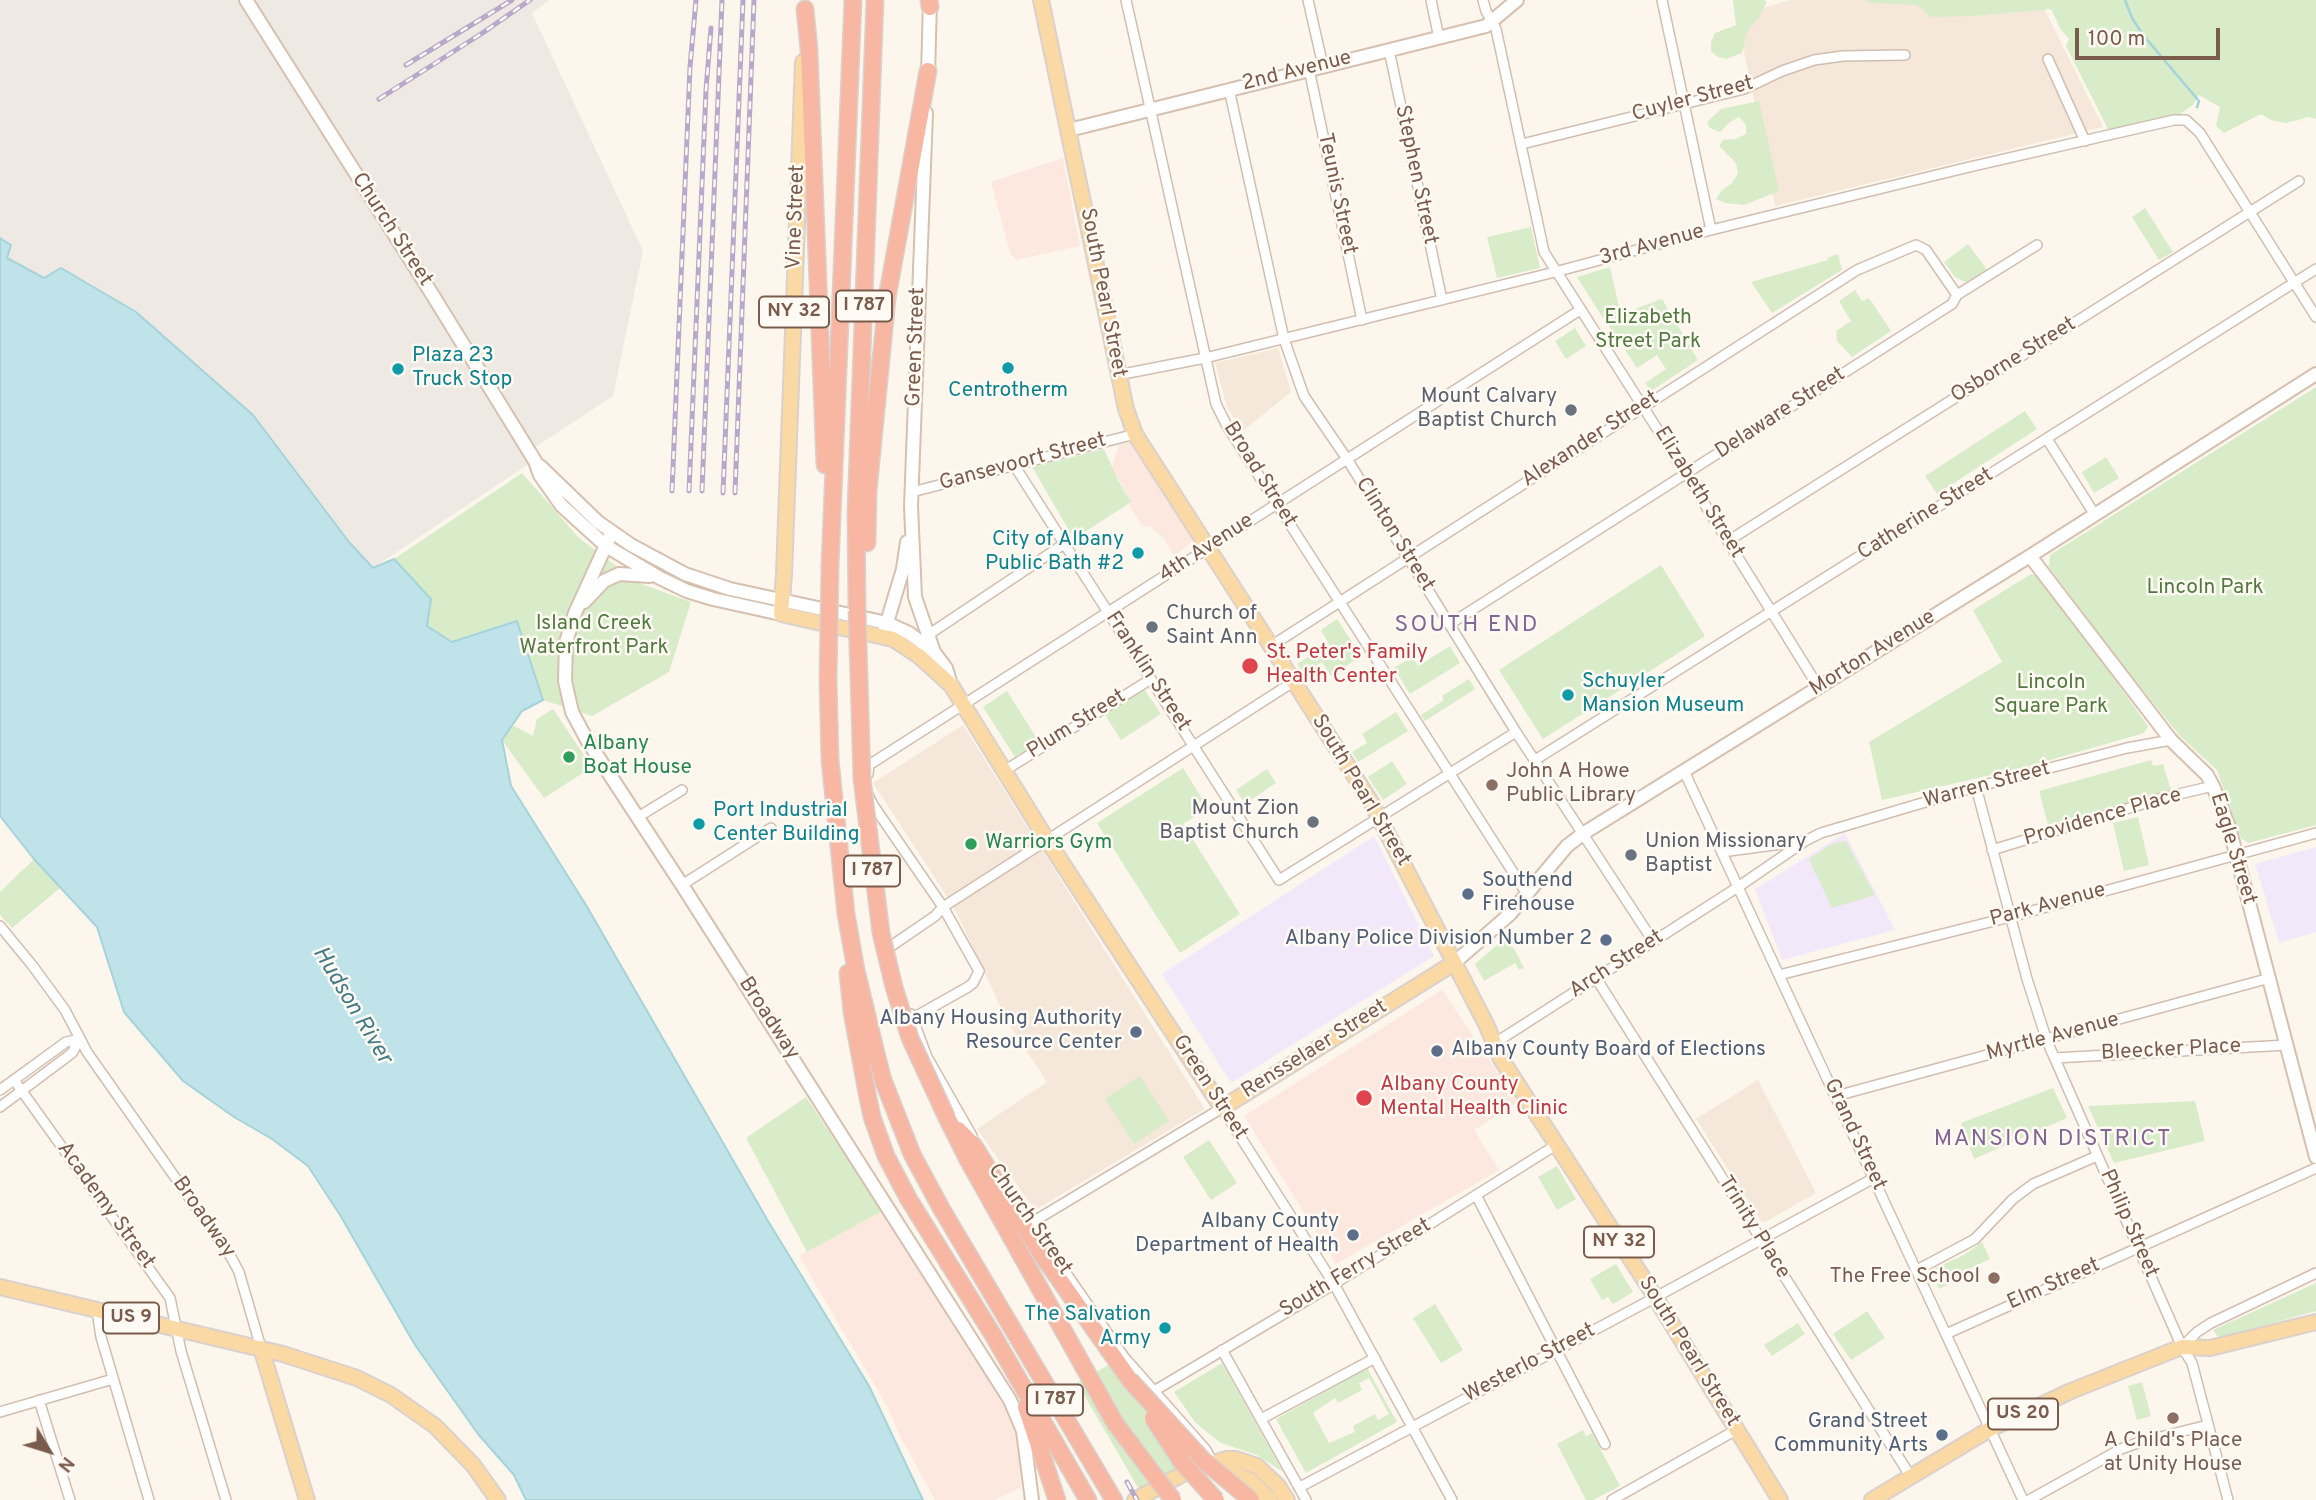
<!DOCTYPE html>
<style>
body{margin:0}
#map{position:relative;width:2316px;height:1500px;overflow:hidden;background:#fdf6ec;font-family:Overpass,sans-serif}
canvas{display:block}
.north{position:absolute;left:14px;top:1416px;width:70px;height:70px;-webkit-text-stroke:5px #fffaf3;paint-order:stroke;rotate:128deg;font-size:19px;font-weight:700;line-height:28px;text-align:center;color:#7a5c4d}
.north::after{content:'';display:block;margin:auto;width:24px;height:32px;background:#7a5c4d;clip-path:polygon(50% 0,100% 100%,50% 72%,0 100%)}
.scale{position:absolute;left:2075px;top:28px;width:145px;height:32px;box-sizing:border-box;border:4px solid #7a5c4d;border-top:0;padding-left:9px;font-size:21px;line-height:24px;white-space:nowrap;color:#7a5c4d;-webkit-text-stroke:5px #fffaf3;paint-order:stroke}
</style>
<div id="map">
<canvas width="2316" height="1500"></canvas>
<div class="north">N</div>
<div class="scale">100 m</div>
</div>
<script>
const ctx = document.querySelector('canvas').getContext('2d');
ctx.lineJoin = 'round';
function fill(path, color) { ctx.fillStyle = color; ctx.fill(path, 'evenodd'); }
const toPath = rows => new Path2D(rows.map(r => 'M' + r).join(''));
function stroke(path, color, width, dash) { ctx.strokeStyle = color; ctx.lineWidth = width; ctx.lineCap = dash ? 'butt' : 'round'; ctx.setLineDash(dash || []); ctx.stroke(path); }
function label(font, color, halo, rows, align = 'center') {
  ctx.font = font + ' Overpass,sans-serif'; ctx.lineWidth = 5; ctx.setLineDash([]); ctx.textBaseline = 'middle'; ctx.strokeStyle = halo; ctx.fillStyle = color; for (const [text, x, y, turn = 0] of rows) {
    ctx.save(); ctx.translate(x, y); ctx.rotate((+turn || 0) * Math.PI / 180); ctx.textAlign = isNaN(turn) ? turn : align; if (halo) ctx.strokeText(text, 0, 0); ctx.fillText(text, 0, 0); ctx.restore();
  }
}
fill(toPath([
 [1790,0,2040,0,2103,127,1775,206,1737,16],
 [1278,348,1291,392,1243,431,1227,407,1215,363],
 [963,725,1205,1109,1035,1210,977,1129,1047,1082,1008,1023,955,909,873,783],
 [1758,1080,1816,1193,1765,1222,1761,1221,1696,1119]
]), '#f5e8da');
fill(toPath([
 [1063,158,1080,246,1016,260,1010,253,991,182],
 [1126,442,1132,442,1194,540,1174,556,1163,537,1149,526,1143,527,1129,505,1131,502,1112,467,1119,445],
 [1442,990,1518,1102,1474,1130,1499,1170,1336,1264,1244,1116],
 [882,1211,1016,1416,1021,1487,995,1500,935,1500,899,1434,887,1406,799,1256]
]), '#fde8e0');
fill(toPath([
 [0,0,549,0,532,13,643,251,613,396,534,448,539,457,373,568,349,542,253,415,136,312,44,278,6,257,11,245,0,238]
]), '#efe9e4');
fill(toPath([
 [1845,833,1895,930,1782,960,1755,889],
 [1374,836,1434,956,1231,1083,1162,974],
 [2316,847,2316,932,2279,943,2255,864]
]), '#f3e8fa');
fill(toPath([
 [1733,0,1764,0,1767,2,1759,17,1747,32,1742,53,1726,59,1718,57,1711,51,1711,42,1715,33,1736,25],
 [1865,0,2316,0,2316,119,2309,117,2286,123,2271,120,2261,114,2224,133,2216,126,2220,107,2199,95,2193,105,2180,114,2109,131,2066,46,2069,39,2061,30,2051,9,1974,16,1931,17,1917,5,1872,3],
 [1759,101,1779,191,1744,205,1725,203,1716,199,1722,190,1732,183,1738,173,1736,163,1719,146,1723,140,1735,139,1746,134,1746,125,1739,117,1730,122,1720,132,1710,128,1707,122,1721,109],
 [2145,208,2173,252,2159,260,2132,217],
 [1531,227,1540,268,1497,278,1487,237],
 [1968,244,1989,272,1969,284,1955,277,1944,262],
 [1838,254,1842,270,1772,313,1751,282,1828,260,1827,258],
 [1610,267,1620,311,1603,318,1577,277],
 [1855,290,1862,301,1869,298,1891,331,1852,357,1837,341,1836,331,1851,321,1839,301],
 [1662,299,1698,360,1651,391,1645,383,1666,369,1657,355,1637,368,1605,320],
 [1575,328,1586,346,1566,359,1555,341],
 [2316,387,2316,825,2248,843,2241,838,2217,770,2180,736,2121,663,2049,567,2050,555],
 [2025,411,2037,429,1937,494,1925,476],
 [1104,449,1119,482,1131,502,1074,539,1032,467],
 [2106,457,2119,478,2094,493,2082,472],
 [522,473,579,538,639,583,691,602,669,672,592,716,543,700,517,621,452,642,426,626,431,599,394,559],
 [1661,565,1705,636,1543,739,1499,670],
 [2031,574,2037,576,2096,653,2148,726,2144,733,2026,767,1882,800,1869,742,2002,662,1973,610],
 [1337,619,1361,656,1331,676,1322,662,1304,674,1297,664,1329,644,1321,630],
 [1450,646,1460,663,1410,694,1394,668,1412,657,1418,666],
 [1469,679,1475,689,1425,721,1421,715,1444,700,1442,696],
 [1144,689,1161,714,1121,740,1105,715],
 [1007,691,1039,742,1015,757,983,707],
 [553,709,592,767,544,798,502,740,512,725,533,736,537,719],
 [1396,712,1408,731,1358,762,1352,752,1367,743,1362,734],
 [2151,760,2153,766,2163,764,2171,790,2048,825,2039,791],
 [1392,761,1407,784,1383,800,1368,777],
 [1183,768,1208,808,1183,824,1240,914,1180,953,1097,823],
 [1267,769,1276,783,1245,804,1236,790],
 [2138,817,2149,865,2124,871,2113,823],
 [1846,841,1875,895,1832,908,1809,859,1833,843],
 [34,859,60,888,12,928,0,915,0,892],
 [1504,939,1515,950,1524,968,1519,970,1515,963,1484,981,1475,964],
 [1140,1076,1169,1121,1134,1144,1105,1099],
 [2053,1088,2067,1118,1974,1159,1961,1123],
 [806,1097,882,1211,807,1252,746,1138],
 [2195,1101,2205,1141,2114,1163,2088,1106],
 [1209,1140,1237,1183,1211,1200,1183,1157],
 [1557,1166,1576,1199,1557,1210,1538,1177],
 [1982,1242,1990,1259,1971,1268,1972,1273,1939,1289,1931,1270,1964,1255],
 [1616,1264,1633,1292,1613,1304,1608,1297,1602,1300,1590,1279],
 [2316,1283,2316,1311,2219,1338,2213,1330],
 [1435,1304,1463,1350,1441,1363,1413,1318],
 [1867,1311,1885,1338,1851,1360,1833,1334],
 [1798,1323,1805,1334,1772,1356,1764,1345],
 [1117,1360,1200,1457,1140,1491,1077,1383],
 [1222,1363,1283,1472,1257,1455,1221,1443,1214,1438,1195,1422,1174,1392],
 [1367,1368,1397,1422,1306,1473,1276,1419],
 [1369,1378,1389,1414,1378,1420,1375,1414,1353,1426,1355,1432,1329,1443,1313,1413,1335,1398,1338,1403,1362,1390,1359,1383],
 [2142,1382,2151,1416,2137,1420,2128,1386],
 [1583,1430,1586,1436,1592,1433,1620,1486,1593,1500,1586,1500,1557,1444]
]), '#d8ecc9');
const water = toPath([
 [0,238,11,245,7,258,44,278,61,268,136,312,253,415,349,542,373,568,394,559,431,599,427,626,452,642,517,621,543,700,522,711,502,740,511,786,586,905,768,1221,869,1386,923,1500,526,1500,514,1475,478,1434,415,1345,340,1215,308,1166,272,1139,234,1117,183,1081,124,1012,97,927,34,859,0,816,0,238]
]);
fill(water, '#bfe3e8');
stroke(water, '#a5d3da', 2);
stroke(toPath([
 [2125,0,2132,18,2143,35,2199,101,2197,107]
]), '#a5d3da', 2.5);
const street = toPath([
 [1126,0,1216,404,1227,426,1527,894],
 [1308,0,1323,66],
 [1431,0,1439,38],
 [1483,0,1486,11,1496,29,1544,252,1686,474,1819,688],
 [1662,0,1711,230],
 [1389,50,1442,300],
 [2048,59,2085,141],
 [1309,69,1362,320],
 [1229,89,1284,339,1304,396,1347,459,1516,732,1653,941],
 [1522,144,1744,89,1782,71,1814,60,1843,56,1905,55],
 [1118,375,1205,358,1555,272,1711,230,1965,168,2174,120,2186,120,2200,133,2316,317],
 [2047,439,2095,515],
 [1014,465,1279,880,1516,732],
 [912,492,1135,434],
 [1728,541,2299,181],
 [1450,624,1952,304,1957,295,2037,245],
 [928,635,1064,544],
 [1271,646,1857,270,1916,245,1926,250,1957,295],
 [1535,760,2316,269],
 [1004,771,1151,679],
 [1684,771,2023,1500],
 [868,774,869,765,1580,310],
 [1976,787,2027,979,2047,1041,2182,1347,2192,1363,2228,1500],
 [868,795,873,805,943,907,979,971,973,983,968,987,913,1018],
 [638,817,682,790],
 [1992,850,2162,798,2213,786],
 [1722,852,1803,841],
 [682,885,771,828],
 [0,926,32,965,65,1010,87,1052,231,1257,239,1272,261,1348],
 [885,953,884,951,935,916,943,907,1293,682],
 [1779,975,2010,917,2316,833],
 [1596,978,1911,1477],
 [911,1014,927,1057,972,1136],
 [1495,1043,1738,887,1805,841,1821,833,1976,787,2127,748,2171,740],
 [2055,1058,2287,1045],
 [14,1080,170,1298,181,1351,226,1500],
 [0,1090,66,1042,80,1039],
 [1836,1096,2270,978],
 [0,1107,72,1053,80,1039],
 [1476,1195,1605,1444],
 [1025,1214,1124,1357,1206,1450,1212,1462],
 [1031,1223,1222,1108,1334,1284,1452,1500],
 [1917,1270,1975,1239,2013,1199,2033,1184,2097,1156],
 [97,1310,101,1337,149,1500],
 [1946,1334,2316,1168],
 [2182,1347,2197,1332,2211,1323,2316,1273],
 [1222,1350,1306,1500],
 [1154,1391,1334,1284,1556,1145],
 [39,1400,70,1500],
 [0,1412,113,1379],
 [1261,1419,1375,1358],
 [1300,1487,1643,1304,1874,1178],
 [1612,1500,1736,1430],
 [2029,1500,2121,1449,2140,1442,2208,1425]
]);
const secondary = toPath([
 [246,0,432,294,535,461,540,475,561,505,606,546,660,578,687,591,713,599,781,614],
 [928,77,930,0],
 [926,113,911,506,915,597,934,652,946,668,951,685],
 [1069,130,1486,26,1517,0],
 [540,466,598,522,631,545,685,574,730,589,887,623,909,633,933,651],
 [612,532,575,613,566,642,565,681,572,712,587,740,682,885,1010,1400,1023,1431,1032,1500],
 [2030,556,2171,740,2207,775,2213,786,2229,827,2316,1157],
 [584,602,604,581,619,574,650,576],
 [885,629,903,569,907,542],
 [1454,963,1510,914,1567,846,1584,833,2030,556,2316,374]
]);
const primary = toPath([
 [1041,0,1126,409,1135,434,1371,802,1486,1024,1501,1059,1647,1284,1780,1500],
 [803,62,784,574,781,614,893,639,919,656,951,685,1047,840,1222,1108,1454,963],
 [0,1287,283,1354,357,1378,391,1395,435,1426,473,1465,498,1500],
 [261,1348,307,1500],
 [1213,1464,1251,1481,1270,1500],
 [1135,1500,1190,1470,1227,1459,1236,1459,1257,1466,1278,1486,1287,1500],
 [1872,1500,1990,1429,2071,1391,2174,1350,2182,1347,2210,1348,2316,1322]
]);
const highway = toPath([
 [929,0,930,7],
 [805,9,809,50,825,465],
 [867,543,868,491,887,298,928,71],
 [830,566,853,0],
 [857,611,856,512,875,0],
 [846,914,856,970,876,1053,883,1080,912,1154,941,1208,1114,1500],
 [848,973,852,1012,867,1093,872,1117,886,1156,908,1198,993,1335,1088,1500],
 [947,1118,967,1158,1115,1423],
 [958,1130,974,1146,1042,1255,1130,1380],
 [1026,1407,1057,1500]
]);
stroke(street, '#d1beb0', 12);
stroke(secondary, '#d6c0b0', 16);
stroke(primary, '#dad1cd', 18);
stroke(highway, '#dad1cd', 19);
stroke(street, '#fff', 9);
stroke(secondary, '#fff', 12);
stroke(primary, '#fbd9a5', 14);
stroke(highway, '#f7b7a3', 16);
const rail = toPath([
 [406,65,512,0],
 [379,99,481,34,530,0],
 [672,491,690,67,696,0],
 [689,491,706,90,711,28],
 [702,491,722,0],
 [723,493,743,0],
 [735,493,754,0],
 [1127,1482,1137,1500]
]);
stroke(rail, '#b9a8c9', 5);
stroke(rail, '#fffaf3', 2.5, [8]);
const highwayBridge = toPath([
 [830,566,828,680,830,760,846,914],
 [857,611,862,779,881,933,894,987,910,1038,947,1118],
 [1130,1380,1203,1460,1251,1500],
 [1153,1418,1181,1461,1216,1500],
 [1115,1423,1173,1500]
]);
stroke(highwayBridge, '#dad1cd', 19, []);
stroke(highwayBridge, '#f7b7a3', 16);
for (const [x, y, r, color] of [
 [1008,368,7,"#0f9aa8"],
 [398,369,7,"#0f9aa8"],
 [1571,410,7,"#6b7280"],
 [1138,553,7,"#0f9aa8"],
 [1152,627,7,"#6b7280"],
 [1250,666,9,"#e0444e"],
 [1568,695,7,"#0f9aa8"],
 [569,757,7,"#2e9e5b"],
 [1492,785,7,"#8d6e63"],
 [1313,822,7,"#6b7280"],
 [699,824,7,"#0f9aa8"],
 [971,844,7,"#2e9e5b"],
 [1631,855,7,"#6b7280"],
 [1468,894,7,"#5c6f8a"],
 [1606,940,7,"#5c6f8a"],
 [1136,1032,7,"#5c6f8a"],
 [1437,1051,7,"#5c6f8a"],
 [1364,1098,9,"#e0444e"],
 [1353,1235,7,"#5c6f8a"],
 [1994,1278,7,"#8d6e63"],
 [1165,1328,7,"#0f9aa8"],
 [2173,1418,7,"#8d6e63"],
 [1942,1435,7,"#5c6f8a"]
]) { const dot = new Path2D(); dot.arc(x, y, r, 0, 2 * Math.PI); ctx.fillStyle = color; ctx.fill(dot); stroke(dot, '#fffaf3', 2.5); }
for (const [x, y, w] of [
 [864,306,56],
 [794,312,70],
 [872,871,56],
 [1619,1242,70],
 [131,1318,56],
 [1055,1400,56],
 [2023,1414,70]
]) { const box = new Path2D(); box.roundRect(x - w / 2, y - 15.5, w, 31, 5); ctx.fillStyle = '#fffaf3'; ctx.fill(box); stroke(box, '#7a5c4d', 2); }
label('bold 19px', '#7a5c4d', null, [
 ["I 787",864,306],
 ["NY 32",794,312],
 ["I 787",872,871],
 ["NY 32",1619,1242],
 ["US 9",131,1318],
 ["I 787",1055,1400],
 ["US 20",2023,1414]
]);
label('21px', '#7a5c4d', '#fffaf3', [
 ["2nd Avenue",1297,72,-14],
 ["Cuyler Street",1693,100,-15],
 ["Stephen Street",1415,175,78],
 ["Teunis Street",1336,194,78],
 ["Vine Street",797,217,-88],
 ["Church Street",391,230,57],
 ["3rd Avenue",1652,246,-15],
 ["South Pearl Street",1102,293,79],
 ["Green Street",917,347,-88],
 ["Osborne Street",2014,361,-32],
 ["Delaware Street",1781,414,-33],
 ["Alexander Street",1591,440,-33],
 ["Gansevoort Street",1023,463,-15],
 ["Broad Street",1259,475,58],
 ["Elizabeth Street",1698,493,58],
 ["Catherine Street",1926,515,-32],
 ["Clinton Street",1394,535,58],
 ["4th Avenue",1207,549,-33],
 ["Morton Avenue",1873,654,-32],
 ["Franklin Street",1147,672,57],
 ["Plum Street",1077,725,-32],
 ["Warren Street",1987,786,-15],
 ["South Pearl Street",1360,791,59],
 ["Providence Place",2103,818,-16],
 ["Eagle Street",2232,849,73],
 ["Park Avenue",2048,906,-15],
 ["Arch Street",1617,965,-33],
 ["Broadway",768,1019,57],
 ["Myrtle Avenue",2053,1038,-15],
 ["Rensselaer Street",1315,1050,-32],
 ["Bleecker Place",2171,1051,-3],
 ["Green Street",1209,1088,57],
 ["Grand Street",1854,1135,65],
 ["Academy Street",105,1206,54],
 ["Broadway",203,1218,55],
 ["Church Street",1029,1220,55],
 ["Philip Street",2128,1224,66],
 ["Trinity Place",1753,1228,58],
 ["South Ferry Street",1356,1269,-31],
 ["Elm Street",2054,1285,-24],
 ["South Pearl Street",1688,1352,58],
 ["Westerlo Street",1530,1364,-28]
]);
label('21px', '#537a41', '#fffaf3', [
 ["Elizabeth",1648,319],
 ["Street Park",1648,343],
 ["Lincoln Park",2205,589],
 ["Island Creek",594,625],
 ["Waterfront Park",594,649],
 ["Lincoln",2051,684],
 ["Square Park",2051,708]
]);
label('21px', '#0d838f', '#fffaf3', [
 ["Plaza 23",412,357],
 ["Truck Stop",412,381],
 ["Centrotherm",1008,392,"center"],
 ["City of Albany",1124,541,"right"],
 ["Public Bath #2",1124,565,"right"],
 ["Schuyler",1582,683],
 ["Mansion Museum",1582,707],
 ["Port Industrial",713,812],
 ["Center Building",713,836],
 ["The Salvation",1151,1316,"right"],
 ["Army",1151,1340,"right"]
], 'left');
label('21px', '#5b616d', '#fffaf3', [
 ["Mount Calvary",1557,398],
 ["Baptist Church",1557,422],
 ["Church of",1166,615,"left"],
 ["Saint Ann",1166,639,"left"],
 ["Mount Zion",1299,810],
 ["Baptist Church",1299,834],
 ["Union Missionary",1645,843,"left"],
 ["Baptist",1645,867,"left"]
], 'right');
label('21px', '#be3a42', '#fffaf3', [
 ["St. Peter's Family",1266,654],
 ["Health Center",1266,678],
 ["Albany County",1380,1086],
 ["Mental Health Clinic",1380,1110]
], 'left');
label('21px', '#27864d', '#fffaf3', [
 ["Albany",583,745],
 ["Boat House",583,769],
 ["Warriors Gym",985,844]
], 'left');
label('21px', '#785e54', '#fffaf3', [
 ["John A Howe",1506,773],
 ["Public Library",1506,797],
 ["The Free School",1980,1278,"right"],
 ["A Child's Place",2173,1442,"center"],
 ["at Unity House",2173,1466,"center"]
], 'left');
label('21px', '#4e5e75', '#fffaf3', [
 ["Southend",1482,882,"left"],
 ["Firehouse",1482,906,"left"],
 ["Albany Police Division Number 2",1592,940],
 ["Albany Housing Authority",1122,1020],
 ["Resource Center",1122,1044],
 ["Albany County Board of Elections",1451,1051,"left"],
 ["Albany County",1339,1223],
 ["Department of Health",1339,1247],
 ["Grand Street",1928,1423],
 ["Community Arts",1928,1447]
], 'right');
ctx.letterSpacing = '2px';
label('23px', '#846695', '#fffaf3', [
 ["SOUTH END",1467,626],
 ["MANSION DISTRICT",2053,1140]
]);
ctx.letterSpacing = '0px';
label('italic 23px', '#437c86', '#fffaf3', [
 ["Hudson River",351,1006,59]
]);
</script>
